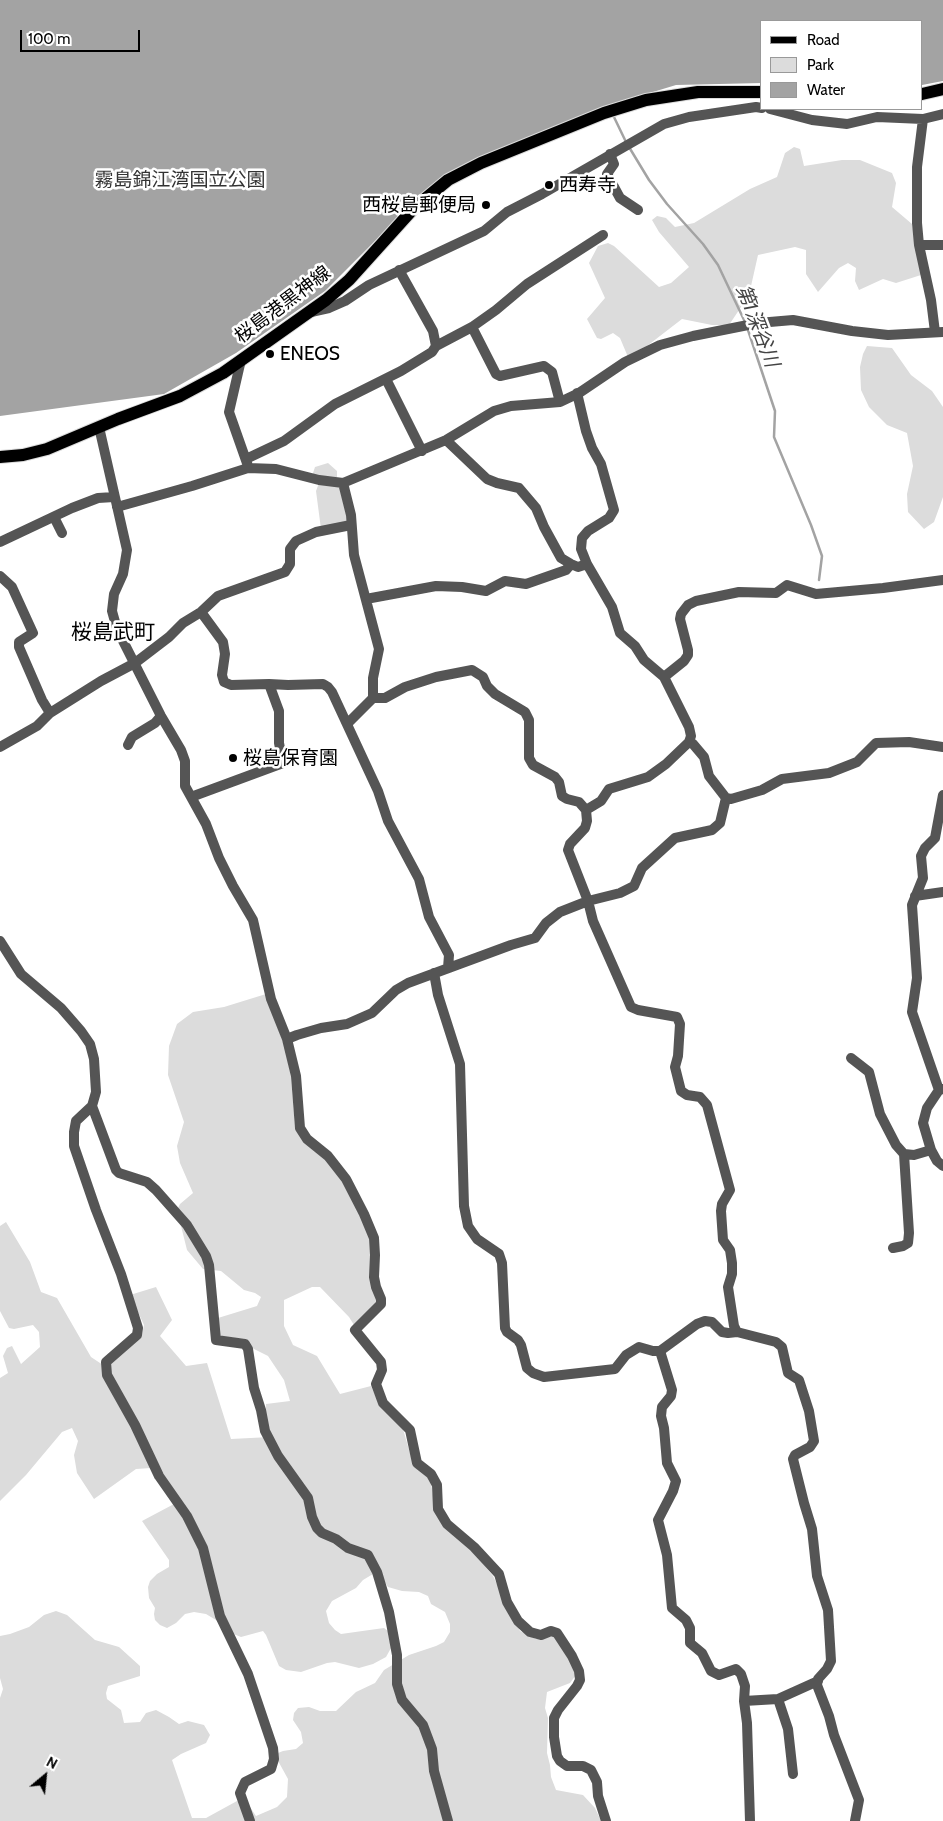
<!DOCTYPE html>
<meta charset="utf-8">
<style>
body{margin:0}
#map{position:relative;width:943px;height:1821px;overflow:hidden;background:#fff;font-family:Cabin,sans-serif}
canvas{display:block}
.legend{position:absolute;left:760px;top:20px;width:162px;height:90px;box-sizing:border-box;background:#fff;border:1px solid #999;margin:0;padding:6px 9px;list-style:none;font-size:15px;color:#000}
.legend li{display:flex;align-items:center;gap:10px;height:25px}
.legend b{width:25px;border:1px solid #999}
.north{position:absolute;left:20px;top:1751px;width:50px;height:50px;-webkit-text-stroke:4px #fff;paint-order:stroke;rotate:28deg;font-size:14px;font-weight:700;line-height:20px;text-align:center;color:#000}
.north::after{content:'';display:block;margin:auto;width:18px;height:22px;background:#000;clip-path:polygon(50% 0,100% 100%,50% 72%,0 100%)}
.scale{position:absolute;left:20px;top:30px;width:120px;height:22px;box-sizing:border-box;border:2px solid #000;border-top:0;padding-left:6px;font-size:15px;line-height:18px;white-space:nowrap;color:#000;-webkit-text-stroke:4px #fff;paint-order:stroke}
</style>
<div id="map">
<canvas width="943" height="1821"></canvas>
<ul class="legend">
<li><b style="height:6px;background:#000"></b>Road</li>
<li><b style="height:14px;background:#dcdcdc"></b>Park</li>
<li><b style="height:14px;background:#a3a3a3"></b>Water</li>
</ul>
<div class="north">N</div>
<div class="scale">100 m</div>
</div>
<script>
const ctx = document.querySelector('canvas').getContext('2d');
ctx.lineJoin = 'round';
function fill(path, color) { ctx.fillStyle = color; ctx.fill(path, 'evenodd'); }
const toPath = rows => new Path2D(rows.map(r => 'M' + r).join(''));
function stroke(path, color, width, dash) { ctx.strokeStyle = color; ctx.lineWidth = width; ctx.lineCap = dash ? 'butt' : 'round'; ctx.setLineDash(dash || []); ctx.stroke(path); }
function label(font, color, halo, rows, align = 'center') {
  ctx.font = font + ' Cabin,"Noto Sans JP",sans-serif'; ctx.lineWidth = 5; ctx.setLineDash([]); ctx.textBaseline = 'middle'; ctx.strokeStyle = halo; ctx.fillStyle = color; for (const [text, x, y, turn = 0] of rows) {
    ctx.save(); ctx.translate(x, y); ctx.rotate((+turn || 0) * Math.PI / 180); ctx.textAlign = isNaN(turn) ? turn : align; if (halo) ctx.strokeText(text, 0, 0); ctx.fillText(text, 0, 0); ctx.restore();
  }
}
fill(toPath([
 [794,147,800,149,804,166,842,160,860,160,892,173,896,183,892,207,912,224,921,275,896,283,883,279,859,290,855,281,856,268,848,263,839,268,818,292,806,274,806,250,795,247,758,255,749,295,729,325,712,325,682,319,647,346,628,357,620,338,613,333,601,339,597,338,587,319,605,298,589,263,598,246,608,243,614,246,659,287,671,283,689,267,659,232,652,220,657,216,666,218,675,227,694,223,750,189,777,177,785,153],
 [867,346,892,348,911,375,932,391,943,407,943,497,934,522,924,529,908,512,907,494,913,466,907,433,887,425,869,407,861,390,860,367,863,354],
 [328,463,337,471,337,477,312,476,315,467],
 [319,483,339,485,348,522,321,529,316,491],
 [266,994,285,1048,291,1077,295,1127,305,1142,330,1162,359,1209,370,1238,377,1301,354,1325,349,1317,320,1287,312,1287,284,1300,284,1326,293,1345,317,1356,340,1394,371,1386,380,1406,403,1429,414,1467,430,1477,436,1513,469,1547,493,1576,520,1631,536,1639,553,1636,566,1650,576,1675,570,1683,547,1692,545,1708,548,1718,547,1753,550,1765,551,1777,556,1790,583,1795,595,1808,601,1821,0,1821,0,1698,3,1689,0,1678,0,1636,10,1634,29,1627,44,1615,56,1611,67,1615,95,1640,119,1647,140,1666,140,1676,108,1686,106,1693,107,1699,121,1710,124,1723,140,1722,146,1713,156,1710,169,1717,179,1724,188,1721,204,1725,210,1735,206,1743,181,1754,172,1760,192,1818,206,1818,237,1801,248,1804,256,1816,277,1807,287,1797,288,1779,277,1759,278,1753,283,1751,296,1749,303,1743,301,1732,293,1720,294,1713,298,1708,309,1707,320,1711,336,1711,356,1692,375,1683,384,1670,409,1655,436,1646,444,1642,450,1632,450,1624,445,1612,431,1604,428,1596,419,1592,402,1591,388,1587,382,1578,373,1574,363,1580,356,1588,332,1601,326,1611,329,1623,335,1630,341,1634,384,1628,388,1631,391,1648,386,1657,373,1664,359,1668,335,1662,327,1663,301,1672,286,1670,279,1666,266,1635,263,1631,241,1637,231,1633,216,1620,206,1614,194,1612,185,1614,176,1623,167,1628,160,1625,155,1620,154,1614,155,1608,149,1598,148,1587,150,1581,157,1574,169,1567,169,1560,142,1521,174,1504,151,1468,136,1469,94,1499,77,1473,74,1455,78,1441,72,1428,62,1432,26,1475,0,1501,0,1378,8,1373,3,1356,7,1348,12,1346,21,1364,40,1347,39,1332,33,1325,14,1329,9,1328,0,1311,0,1226,6,1222,30,1262,41,1292,57,1298,91,1357,103,1365,142,1335,144,1325,130,1295,156,1287,172,1320,160,1336,186,1366,207,1363,231,1439,270,1437,266,1421,266,1404,290,1401,284,1380,268,1356,252,1348,246,1339,224,1337,219,1335,218,1318,257,1306,261,1297,255,1293,244,1290,221,1271,203,1269,187,1250,177,1210,180,1204,193,1193,180,1163,177,1146,184,1122,168,1075,169,1046,177,1024,193,1012,224,1007]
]), '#dcdcdc');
fill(toPath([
 [0,0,943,0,943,81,922,85,922,21,762,21,762,83,676,85,630,99,484,156,398,218,325,291,236,353,164,394,0,416]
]), '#a3a3a3');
stroke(toPath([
 [613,115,626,142],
 [629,147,649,180,667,204,703,244,718,265,745,322],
 [747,327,775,411,774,437,811,525,822,556,819,580]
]), '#a3a3a3', 2.5);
const primary = toPath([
 [922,94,943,89],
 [0,457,23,455,47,449,118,419,180,396,223,373,326,300,349,280,414,208,448,180,481,163,604,113,646,100,698,92,762,92]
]);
stroke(primary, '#dbdbdb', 14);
stroke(toPath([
 [770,109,812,120,847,124,877,117,923,119,943,114],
 [923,119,917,167,917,223,919,245,931,300,935,332],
 [610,154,614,164,607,174,620,198,638,210],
 [919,245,943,245],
 [311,312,329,308,345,301,369,285,484,231,507,212,542,194,664,124,689,117,756,107,762,108],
 [472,327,496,374,500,376,544,366,552,372,560,402],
 [436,346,472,327,496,310,527,284,603,235],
 [241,360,229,412,248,466],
 [386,379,422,451],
 [577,393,586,431,592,448,601,464,614,510,609,518,588,531,582,538,581,549,587,564,612,607,620,633,635,646,644,660,664,677,689,727,691,736,689,742,666,764,648,777,609,789,601,801,586,810],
 [99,427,127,550,123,574,114,594,112,611,117,629,161,716,181,750,185,761,185,786,206,824,219,858,233,886,253,920,271,999,287,1039,296,1076,300,1128,307,1139,328,1156,346,1179,364,1214,374,1238,375,1255,374,1277,376,1287,381,1299,381,1304,355,1330,381,1362,382,1370,376,1384,383,1403,410,1430,417,1463,431,1474,437,1485,438,1509,447,1524,474,1547,499,1574,507,1602,518,1621,530,1632,541,1635,551,1631,557,1633,572,1656,579,1671,580,1680,577,1686,558,1710,554,1718,554,1737,557,1756,560,1761,567,1766,583,1766,591,1770,597,1782,598,1796,606,1821],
 [446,440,487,479,497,483,519,488,536,508,544,527,561,558,571,564,578,567,587,564],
 [246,459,284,441,335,404,401,371,432,352,436,346,433,331,399,270],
 [343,483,351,515,354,555,379,649,373,678,373,698],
 [117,507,192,486,248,468,276,469,319,480,343,483,446,440,494,411,511,406,560,402,579,393,625,362,660,345,693,336,758,323,793,320,852,331,888,335,943,332],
 [54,517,62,533],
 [0,542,72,508,98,498,114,497],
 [0,576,12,587,33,633,19,642,19,647,42,700,50,713],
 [366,599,436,586,462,587,486,591,505,581,526,584,566,570,571,564],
 [201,612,223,642,225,654,222,675,224,682,231,685,269,684,288,685,323,684,328,687,332,692,378,791,388,821,419,879,429,917,449,955,448,968],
 [664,677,684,661,688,655,688,650,680,619,681,614,688,605,696,601,739,592,776,593,787,585,816,594,883,588,943,580],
 [348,723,373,698,385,698,405,687,436,677,472,670,483,677,487,686,495,694,525,712,529,720,529,758,533,765,555,777,559,782,562,796,567,799,579,802,586,810,587,821,585,828,570,844,568,850,588,901,593,921,631,1007,638,1010,677,1017,680,1024,678,1056,675,1067,681,1091,687,1095,700,1097,707,1105,730,1190,722,1204,721,1211,723,1240,730,1250,732,1263,732,1274,728,1287,734,1326,737,1332],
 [128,745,132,737,155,723,161,716],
 [0,747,37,726,50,713,101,681,135,663,169,637,183,623,201,612,218,596,285,572,290,564,290,549,296,541,316,532,351,525],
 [191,797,283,763,279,743,279,711,269,684],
 [726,798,731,799,762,790,782,779,829,773,857,762,876,743,909,742,943,747],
 [915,896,943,892],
 [0,941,21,974,61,1008,81,1031,90,1044,94,1059,96,1092,92,1106,76,1121,74,1132,74,1146,96,1210,121,1274,138,1328,137,1335,106,1362,107,1375,135,1425,159,1476,187,1516,203,1548,220,1616,248,1674,273,1748,274,1759,271,1769,245,1782,240,1793,250,1821],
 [434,973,438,995,460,1064,464,1206,468,1226,477,1239,499,1254,502,1263,505,1328,507,1332,518,1340,521,1345,527,1368,533,1373,544,1377,615,1369,626,1355,639,1347,653,1351,660,1351,697,1324,705,1321,712,1322,722,1332,728,1333,737,1332,776,1342,782,1347,788,1373,799,1380,809,1411,814,1441,810,1447,795,1455,793,1459,804,1503,812,1529,817,1576,828,1610,831,1661,827,1669,818,1679,817,1685,829,1716,834,1735,859,1800,855,1821],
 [287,1039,297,1035,321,1028,347,1024,372,1013,396,990,408,983,511,945,535,938,546,923,560,912,588,901,620,893,634,886,642,868,675,838,712,830,720,823,726,798,709,776,704,757,693,744,689,742],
 [851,1058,869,1072,880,1114,896,1145,904,1154,914,1155,931,1150],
 [943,1089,939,1090,927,1108,923,1123,931,1150,937,1161,943,1166],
 [939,1090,912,1012,917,978,912,905,923,878,921,856,925,848,935,838,943,795],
 [92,1106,116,1170,119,1173,147,1182,156,1190,187,1225,206,1256,209,1265,216,1340,245,1344,248,1349,254,1388,261,1410,265,1431,278,1456,308,1498,312,1517,317,1528,322,1533,336,1539,348,1548,368,1555,377,1572,389,1612,397,1655,397,1684,402,1700,423,1725,432,1749,434,1771,448,1821],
 [893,1248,903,1246,908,1243,909,1233,904,1154],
 [660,1351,672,1390,671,1396,662,1407,661,1416,664,1428,667,1463,676,1481,673,1491,658,1520,667,1555,672,1608,686,1620,690,1628,690,1643,702,1653,711,1671,719,1675,736,1669,741,1674,745,1686,744,1701,747,1723,750,1821],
 [778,1699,788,1729,793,1774],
 [744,1701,778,1699,818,1681]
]), '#555', 10);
stroke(primary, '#000', 12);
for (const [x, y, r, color] of [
 [549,185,5,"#000"],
 [486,205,5,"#000"],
 [270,354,5,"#000"],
 [233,758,5,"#000"]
]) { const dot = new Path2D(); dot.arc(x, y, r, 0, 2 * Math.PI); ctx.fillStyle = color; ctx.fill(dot); stroke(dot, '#fff', 2); }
label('19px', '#333', '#fff', [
 ["霧島錦江湾国立公園",180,180]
]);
label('19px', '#000', '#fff', [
 ["西寿寺",559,185],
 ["西桜島郵便局",476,205,"right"],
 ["ENEOS",280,354],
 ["桜島保育園",243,758]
], 'left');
label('19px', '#000', '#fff', [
 ["桜島港黒神線",283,305,-37]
]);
label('italic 20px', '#444', '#fff', [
 ["第1深谷川",757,326,69]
]);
label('21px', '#000', '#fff', [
 ["桜島武町",113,633]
]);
</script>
